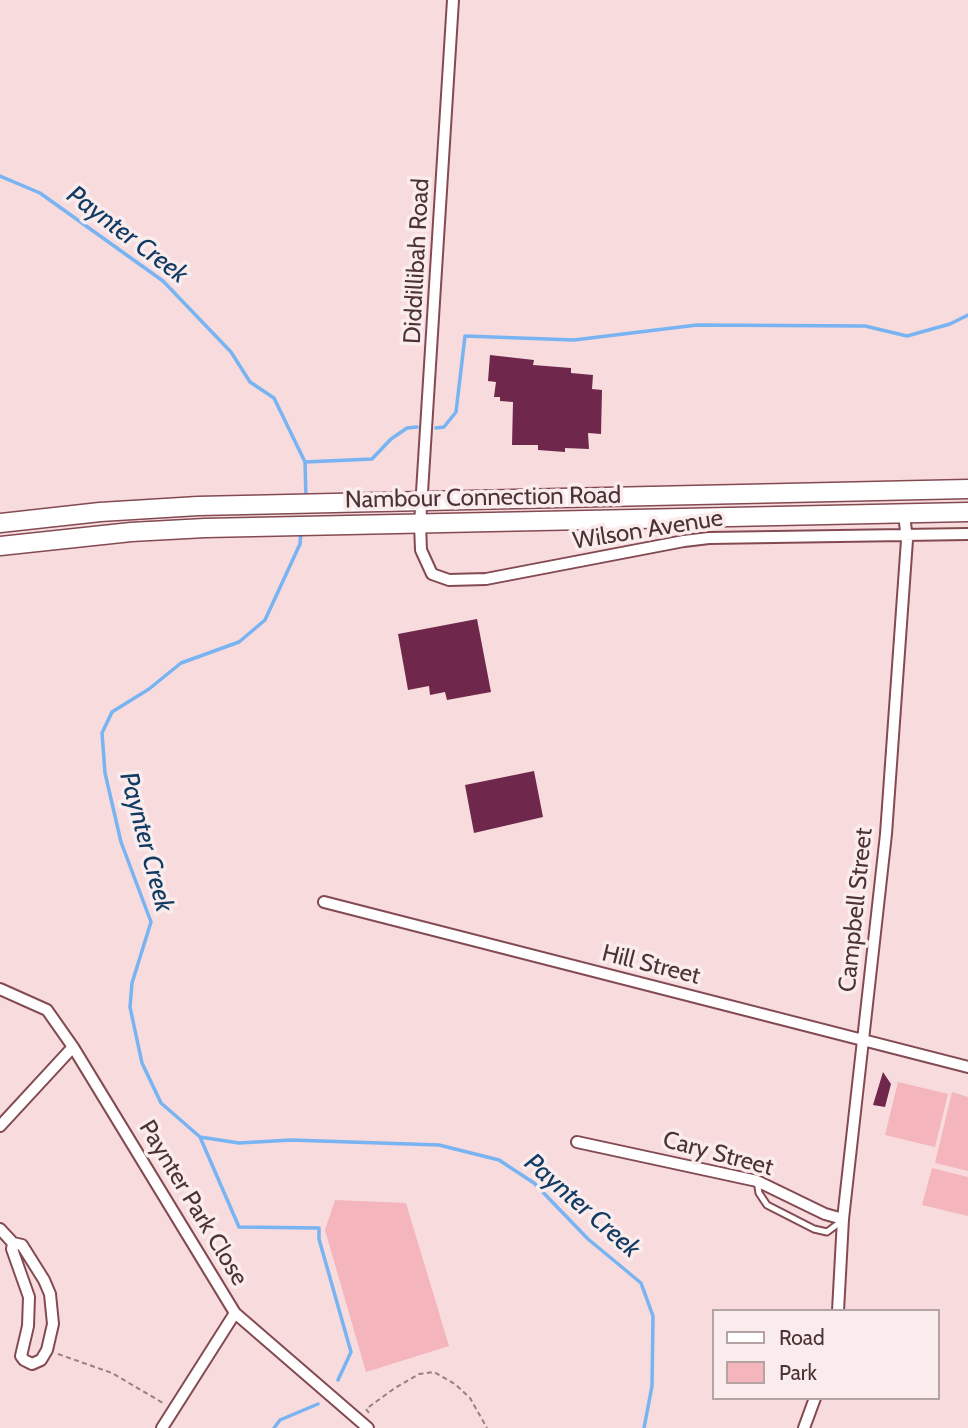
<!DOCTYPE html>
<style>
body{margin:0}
#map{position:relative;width:968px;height:1428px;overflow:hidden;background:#f7dbdd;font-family:Cabin,sans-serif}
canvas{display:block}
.legend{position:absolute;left:712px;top:1309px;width:228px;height:91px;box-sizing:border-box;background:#faeced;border:2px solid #b5a2a3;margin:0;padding:9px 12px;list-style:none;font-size:21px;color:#4d3235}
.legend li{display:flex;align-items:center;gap:14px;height:35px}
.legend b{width:35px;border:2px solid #b5a2a3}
</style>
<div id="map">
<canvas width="968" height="1428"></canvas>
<ul class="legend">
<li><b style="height:9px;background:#fff"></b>Road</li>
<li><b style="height:19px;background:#f4b5bc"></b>Park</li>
</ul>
</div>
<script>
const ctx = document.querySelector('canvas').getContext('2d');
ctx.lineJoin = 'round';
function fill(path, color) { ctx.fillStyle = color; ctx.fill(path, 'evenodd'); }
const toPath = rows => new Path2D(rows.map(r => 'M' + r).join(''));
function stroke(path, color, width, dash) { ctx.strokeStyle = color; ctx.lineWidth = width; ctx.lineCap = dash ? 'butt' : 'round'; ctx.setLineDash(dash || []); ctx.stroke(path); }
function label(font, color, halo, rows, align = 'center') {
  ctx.font = font + ' Cabin,sans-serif'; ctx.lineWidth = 7; ctx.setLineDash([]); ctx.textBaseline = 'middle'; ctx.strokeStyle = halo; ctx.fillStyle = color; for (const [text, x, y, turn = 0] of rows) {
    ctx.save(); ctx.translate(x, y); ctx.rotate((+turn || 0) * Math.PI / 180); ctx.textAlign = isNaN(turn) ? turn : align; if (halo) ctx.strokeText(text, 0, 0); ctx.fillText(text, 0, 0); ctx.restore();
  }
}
fill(toPath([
 [898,1082,948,1094,935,1147,885,1135],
 [952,1092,968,1097,968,1171,935,1163],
 [932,1168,968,1177,968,1216,922,1205],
 [335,1200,406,1203,449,1346,366,1372,325,1230]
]), '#f4b5bc');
stroke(toPath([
 [0,176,40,193,163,281,231,352,250,382,274,398,305,462,306,499],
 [436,428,444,427,456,412,465,336,574,340,697,325,865,326,907,336,950,324,968,315],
 [305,462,372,459,391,439,407,428,417,427],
 [301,531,300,544,265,620,239,642,181,663,149,689,112,712,102,733,105,773,121,842,151,922,132,983,130,1007,142,1063,161,1103,200,1137,239,1143,291,1140,439,1145,499,1160,534,1183,588,1239,641,1283,653,1316,652,1386,644,1428],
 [200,1137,239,1227,319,1228,319,1239,351,1352,338,1380],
 [274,1428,280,1420,318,1404]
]), '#78b3f2', 3.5);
fill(toPath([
 [490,355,534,360,533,365,571,368,571,373,593,375,592,389,602,390,601,434,588,433,589,449,565,448,565,452,538,450,538,445,512,445,513,402,500,401,500,397,494,397,496,382,488,381],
 [477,619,491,692,447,700,445,692,430,695,429,686,408,690,398,634],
 [534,771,543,817,474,833,465,785],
 [883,1072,891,1084,885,1107,873,1105]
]), '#6f274c');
const service = toPath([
 [757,1181,759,1193,767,1205,814,1229,827,1232,843,1220]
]);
const minor = toPath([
 [453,0,420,524,421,550,432,574,449,580,486,579,684,541,709,538,968,534],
 [324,902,968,1067],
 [0,989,47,1010,73,1047,235,1313,368,1428],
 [0,1126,73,1047],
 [577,1142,757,1181,825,1214,843,1219],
 [0,1229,13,1243,22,1245,44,1280,50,1294,53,1324,47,1350,41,1360,32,1364,24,1360,21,1356,28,1326,29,1297,12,1249,13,1243],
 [838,1311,843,1219,886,834,907,540,904,514],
 [162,1428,235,1313],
 [804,1428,815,1398]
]);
const trunk = toPath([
 [0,523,100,512,198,506,968,489],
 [0,546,131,532,205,528,968,512]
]);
stroke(service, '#834a52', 9);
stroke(minor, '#834a52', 14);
stroke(trunk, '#834a52', 21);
stroke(toPath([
 [58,1354,112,1373,163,1403],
 [369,1413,366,1409,395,1388,419,1374,434,1372,455,1384,470,1398,487,1428]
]), '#9a7f82', 2, [5, 3.5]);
stroke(service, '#fff', 5);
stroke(minor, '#fff', 10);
stroke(trunk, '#fff', 18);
label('24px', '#4d3235', '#faeced', [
 ["Diddillibah Road",417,261,-87],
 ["Nambour Connection Road",483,498,-1],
 ["Wilson Avenue",648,530,-9],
 ["Campbell Street",856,910,-84],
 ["Hill Street",651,965,14],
 ["Cary Street",718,1154,15],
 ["Paynter Park Close",193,1203,59]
]);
label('italic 26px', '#113b63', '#faeced', [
 ["Paynter Creek",127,235,37],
 ["Paynter Creek",146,842,75],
 ["Paynter Creek",582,1206,41]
]);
</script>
